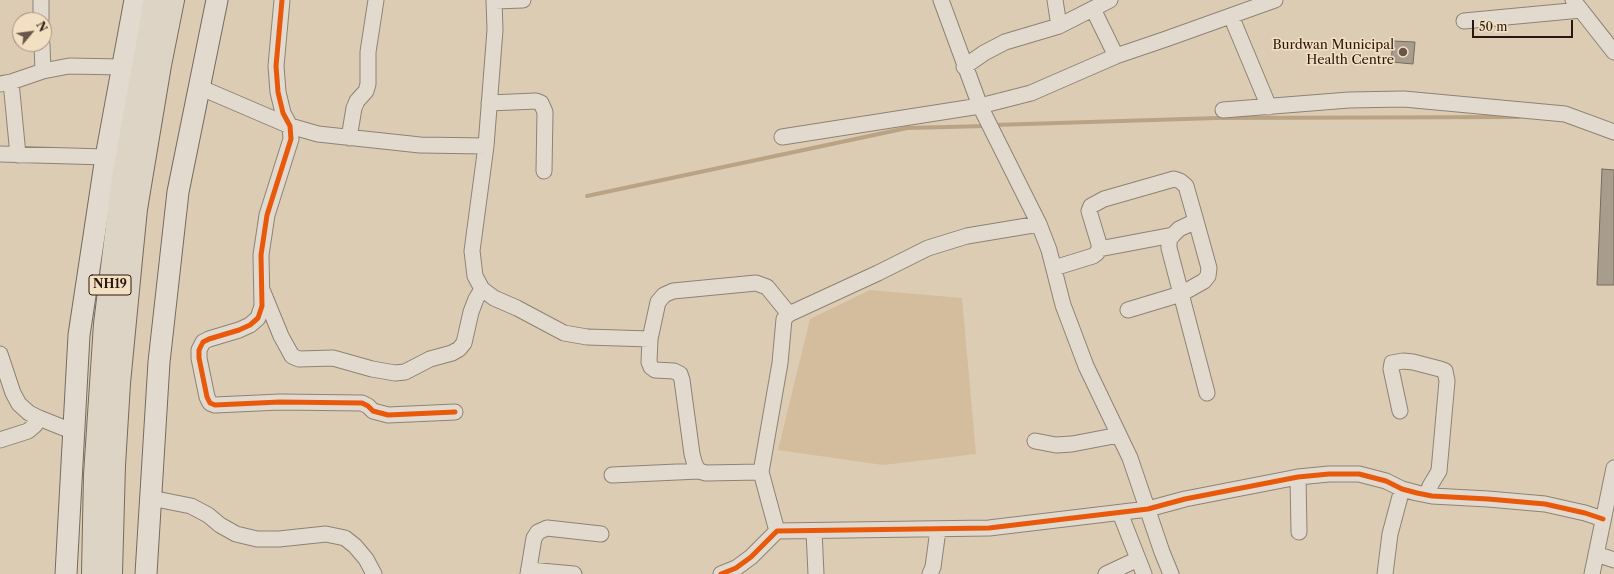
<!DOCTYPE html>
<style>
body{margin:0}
#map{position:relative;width:1614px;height:574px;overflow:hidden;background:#dcccb4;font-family:"Libre Caslon Text",serif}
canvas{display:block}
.north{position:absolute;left:12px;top:12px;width:40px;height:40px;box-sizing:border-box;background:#f3e0c3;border:1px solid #a38f7b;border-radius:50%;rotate:61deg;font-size:11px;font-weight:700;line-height:16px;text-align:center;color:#2a160f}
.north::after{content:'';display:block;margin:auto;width:14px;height:18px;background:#685649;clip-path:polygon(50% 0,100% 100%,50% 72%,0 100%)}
.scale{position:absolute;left:1472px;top:20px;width:101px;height:18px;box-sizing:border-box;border:2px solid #2a160f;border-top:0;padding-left:5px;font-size:12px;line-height:14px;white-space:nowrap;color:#2a160f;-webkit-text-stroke:3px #f3e0c3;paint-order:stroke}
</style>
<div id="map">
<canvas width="1614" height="574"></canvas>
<div class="north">N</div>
<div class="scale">50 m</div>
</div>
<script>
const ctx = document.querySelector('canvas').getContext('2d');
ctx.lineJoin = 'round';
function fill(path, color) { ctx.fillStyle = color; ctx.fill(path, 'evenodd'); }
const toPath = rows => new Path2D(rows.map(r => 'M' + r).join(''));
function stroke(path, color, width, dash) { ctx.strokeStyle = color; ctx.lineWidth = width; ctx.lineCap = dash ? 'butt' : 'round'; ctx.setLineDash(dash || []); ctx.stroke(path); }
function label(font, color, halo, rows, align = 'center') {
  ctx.font = font + ' "Libre Caslon Text",serif'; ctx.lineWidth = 3; ctx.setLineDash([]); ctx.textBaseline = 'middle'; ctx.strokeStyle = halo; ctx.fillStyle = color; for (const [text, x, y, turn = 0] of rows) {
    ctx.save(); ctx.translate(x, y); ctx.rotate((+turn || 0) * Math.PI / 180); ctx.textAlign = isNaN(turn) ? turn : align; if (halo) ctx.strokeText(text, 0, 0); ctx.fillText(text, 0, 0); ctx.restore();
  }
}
fill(toPath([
 [870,290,962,298,976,454,883,465,778,450,810,319]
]), '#d3bd9d');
stroke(toPath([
 [994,125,1217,118,1519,117],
 [587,196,907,128,986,126]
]), '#baa385', 4);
const building = toPath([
 [1393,41,1415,42,1413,64,1391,62,1393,41],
 [1602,169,1614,170,1614,285,1597,285,1602,169]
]);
fill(building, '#a89d8d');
stroke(building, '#756a5e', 1);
const minor = toPath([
 [41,0,41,20],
 [282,0,276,66,278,92,283,113,290,126,291,139,267,215,261,255,262,306,258,318,250,325,239,330,209,339,203,342,199,350,199,358,207,397,210,403,215,405,280,402,362,403,368,406,373,411,388,415,455,412],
 [494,0,495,30,486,146,472,251,475,276,482,289,494,298,517,308,564,333,587,337,650,339],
 [941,0,980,106,1039,224,1049,250,1063,305,1086,366,1130,458,1162,552,1171,574],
 [1055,0,1059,26],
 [1573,0,1614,52],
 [494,1,523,0],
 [1093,9,1116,56],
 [1231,16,1269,107],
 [1464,21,1581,10],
 [42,44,43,71],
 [964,67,984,53,1005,42,1059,26,1110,0],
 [11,82,18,155],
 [0,84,11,82,43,71,69,66,123,67],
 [199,87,290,126,318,134,420,145,486,146],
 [489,103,536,101,541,103,545,112,544,171],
 [1223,110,1349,100,1404,99,1565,114,1614,132],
 [782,137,980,106,1031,93,1116,56,1166,39,1275,0],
 [349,138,354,108,357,101,366,91,368,84,368,52,376,0],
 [0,154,106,157],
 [1196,221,1179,229,1173,235,1169,240,1169,248,1207,393],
 [1099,249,1173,235],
 [1054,268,1093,256,1097,253,1099,249,1099,244,1089,211,1091,206,1104,199,1174,179,1180,181,1186,186,1196,221,1209,268,1208,276,1204,281,1181,294,1128,310],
 [263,292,281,336,292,356,299,359,333,358,372,369,395,373,405,372,430,359,452,353,459,349,464,343,471,312,476,299,482,289],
 [0,354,13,393,19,404,29,413,39,418,74,432],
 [1400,411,1391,369,1392,363,1403,361,1413,362,1440,369,1445,371,1447,381,1439,471,1430,486,1427,495],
 [0,440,28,431,35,425,39,418],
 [1035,441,1056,445,1072,444,1119,435],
 [761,472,706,473,699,471,695,465,692,454,682,380,680,374,674,371,655,370,651,367,649,362,650,339,658,302,664,295,673,291,756,283,767,287,789,314],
 [612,475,699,471],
 [1298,477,1299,532],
 [151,498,191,506,208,515,220,525,236,534,257,539,279,539,326,534,345,538,355,546,366,559,374,574],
 [1120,513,1144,574],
 [777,531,761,472,780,363,784,319,789,314,878,273,928,248,967,236,1039,224],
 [814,531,816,574],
 [1596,554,1614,560],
 [529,570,574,574],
 [528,574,534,538,538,532,547,528,601,534],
 [721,574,736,568,751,557,777,531,989,528,1148,509,1185,499,1298,477,1329,474,1359,474,1386,481,1402,489,1417,493,1432,496,1488,499,1545,504,1585,513,1603,519],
 [930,574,933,567,938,530],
 [1106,574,1138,559],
 [1385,574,1390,534,1402,489],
 [1592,574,1614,468]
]);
const secondary = toPath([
 [66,574,79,335,106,157,135,0],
 [146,574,159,362,178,192,217,0]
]);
const trunk = toPath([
 [93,574,95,475,105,324,123,178,155,0],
 [111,574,114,465,119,383,131,259,136,209,160,65,173,0]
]);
stroke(minor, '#8e8275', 17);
stroke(secondary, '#756a5e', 23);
stroke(trunk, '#756a5e', 24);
stroke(minor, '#e2dace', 15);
stroke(secondary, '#e2dace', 21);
stroke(trunk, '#ded4c6', 22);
stroke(toPath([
 [282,0,276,66,278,92,283,113,290,126,291,139,267,215,261,255,262,306,258,318,250,325,239,330,209,339,203,342,199,350,199,358,207,397,210,403,215,405,280,402,362,403,368,406,373,411,388,415,455,412],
 [721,574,736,568,751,557,777,531,989,528,1148,509,1185,499,1298,477,1329,474,1359,474,1386,481,1402,489,1417,493,1432,496,1488,499,1545,504,1585,513,1603,519]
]), '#e8590c', 5);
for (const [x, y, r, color] of [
 [1403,52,5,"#685649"]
]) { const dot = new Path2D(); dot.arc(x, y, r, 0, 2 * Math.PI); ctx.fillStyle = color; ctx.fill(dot); stroke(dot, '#f3e0c3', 1.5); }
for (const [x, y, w] of [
 [110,285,42]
]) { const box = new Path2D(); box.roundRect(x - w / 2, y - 10, w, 20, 3); ctx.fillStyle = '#f3e0c3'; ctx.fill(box); stroke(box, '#2a160f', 1); }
label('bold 12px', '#2a160f', null, [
 ["NH19",110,285]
]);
label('13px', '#2a160f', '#f3e0c3', [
 ["Burdwan Municipal",1394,45],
 ["Health Centre",1394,60]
], 'right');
</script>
